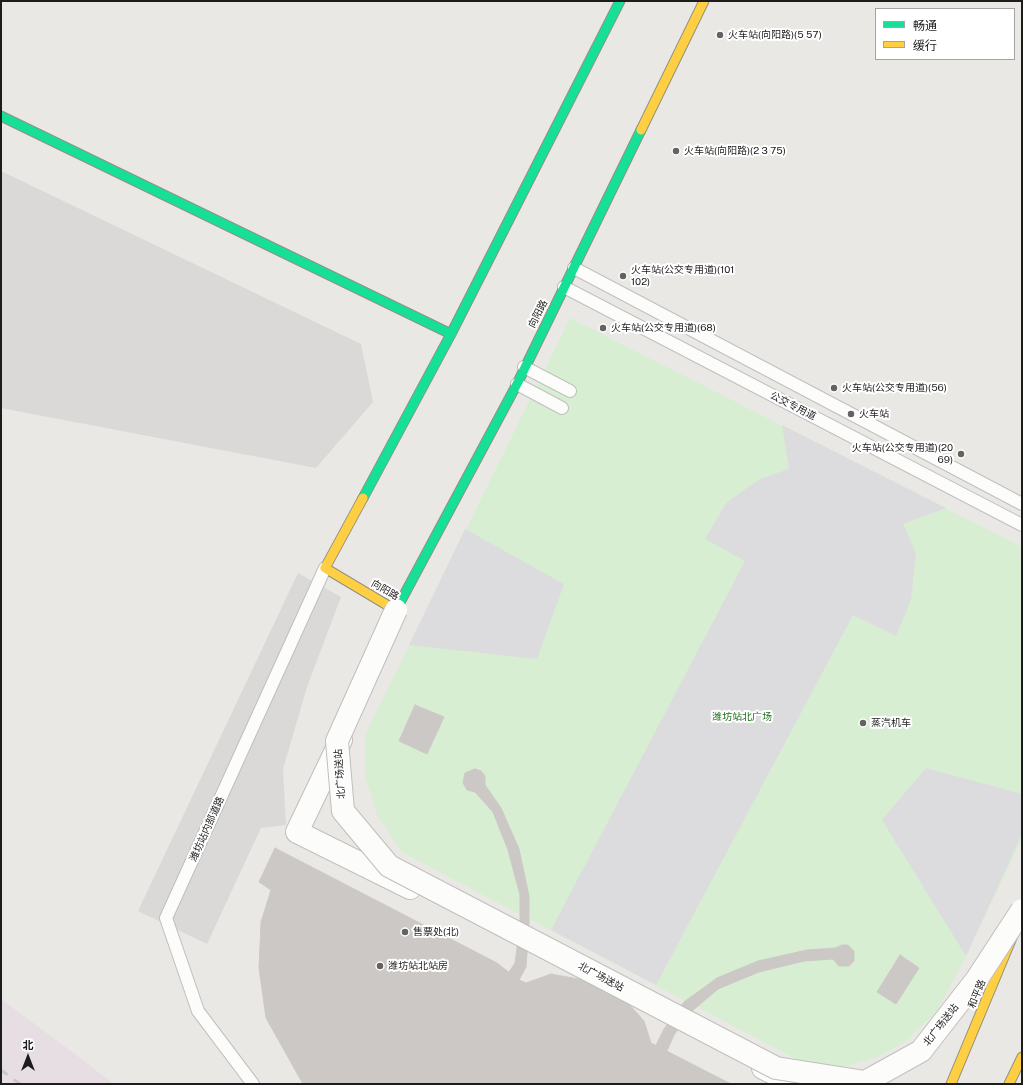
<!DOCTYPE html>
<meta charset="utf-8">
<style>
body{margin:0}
#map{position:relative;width:1023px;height:1085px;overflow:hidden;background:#eae8e5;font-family:"Public Sans","Noto Sans SC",sans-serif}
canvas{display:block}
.frame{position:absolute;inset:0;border:2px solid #1c1c1c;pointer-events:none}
.legend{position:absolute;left:875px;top:8px;width:140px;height:52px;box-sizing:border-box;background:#fff;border:1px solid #a4a4a4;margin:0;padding:5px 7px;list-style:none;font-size:12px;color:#1c1c1c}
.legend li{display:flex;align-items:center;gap:8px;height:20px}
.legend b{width:20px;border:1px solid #a4a4a4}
.north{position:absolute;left:8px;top:1037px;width:40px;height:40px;-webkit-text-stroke:3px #fff;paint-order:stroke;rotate:0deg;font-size:11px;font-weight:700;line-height:16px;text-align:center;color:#1c1c1c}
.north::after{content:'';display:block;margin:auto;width:14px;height:18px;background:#1c1c1c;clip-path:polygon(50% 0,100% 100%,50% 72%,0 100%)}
</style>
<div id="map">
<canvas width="1023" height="1085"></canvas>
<div class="frame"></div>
<ul class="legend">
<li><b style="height:5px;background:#16e098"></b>畅通</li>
<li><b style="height:5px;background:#ffcf43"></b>缓行</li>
</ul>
<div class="north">北</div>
</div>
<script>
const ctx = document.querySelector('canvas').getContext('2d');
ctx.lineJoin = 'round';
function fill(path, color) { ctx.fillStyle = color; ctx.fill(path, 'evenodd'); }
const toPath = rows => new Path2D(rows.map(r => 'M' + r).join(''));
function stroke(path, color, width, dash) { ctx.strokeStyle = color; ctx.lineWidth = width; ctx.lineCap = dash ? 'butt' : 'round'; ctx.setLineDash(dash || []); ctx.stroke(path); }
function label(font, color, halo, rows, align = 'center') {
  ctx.font = font + ' "Public Sans","Noto Sans SC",sans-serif'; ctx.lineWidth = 4; ctx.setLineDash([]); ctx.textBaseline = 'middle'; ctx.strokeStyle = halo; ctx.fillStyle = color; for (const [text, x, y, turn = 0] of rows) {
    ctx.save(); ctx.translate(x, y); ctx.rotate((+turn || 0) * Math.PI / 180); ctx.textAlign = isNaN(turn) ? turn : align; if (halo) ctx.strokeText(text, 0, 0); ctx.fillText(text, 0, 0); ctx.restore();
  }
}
fill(toPath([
 [1,999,71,1051,114,1084,1,1084]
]), '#e7dee4');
fill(toPath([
 [570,318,1022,547,1022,839,966,956,937,1011,906,1041,878,1057,842,1067,798,1060,403,853,377,815,365,775,365,735]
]), '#d7eed3');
fill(toPath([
 [1,171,361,344,373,402,316,468,1,408],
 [298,573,341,597,307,687,283,769,286,825,261,828,207,944,138,911]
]), '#dad9d8');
fill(toPath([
 [782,425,946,508,903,524,916,553,911,600,896,636,853,615,656,985,551,930,745,561,705,539,727,502,760,479,789,469],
 [465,529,564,584,537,659,409,645],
 [926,768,1022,794,1022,834,966,956,882,820]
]), '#dcdcdf');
const building = toPath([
 [415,705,444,717,427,754,399,741,415,705],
 [475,769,481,771,485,776,485,785,501,808,519,849,529,896,529,928,526,967,519,980,509,972,515,963,520,925,520,895,508,850,493,812,475,792,467,790,463,783,465,773,475,769],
 [275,848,497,963,519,980,526,983,551,974,584,980,627,1002,644,1021,651,1043,731,1084,303,1084,266,1018,259,968,261,922,271,890,259,882,275,848],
 [842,945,848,945,854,951,854,961,849,966,839,966,833,959,804,961,759,972,718,989,691,1012,674,1035,667,1051,656,1045,664,1029,684,1002,717,978,758,961,807,950,835,948,842,945],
 [900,955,919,968,896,1004,877,992,900,955]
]);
fill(building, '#cbc8c6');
stroke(building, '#cdc9c7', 1);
const lane = toPath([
 [574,268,1022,504],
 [564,287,1022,525],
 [524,367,570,391],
 [517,384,562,408],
 [253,1084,198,1011,166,918,325,568]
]);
const street = toPath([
 [341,740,297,832,410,888],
 [763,1068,795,1084]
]);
const fast = toPath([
 [1,116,451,334],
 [363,498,451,334,620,1],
 [387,605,396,610,517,384,641,130]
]);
const slow = toPath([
 [641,130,704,1],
 [363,498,325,568,387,605],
 [951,1084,1014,933],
 [1009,1084,1022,1057]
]);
stroke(lane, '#c0bfbd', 14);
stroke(street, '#c0bfbd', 24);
stroke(fast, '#92917f', 11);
stroke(slow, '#92917f', 11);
stroke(lane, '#fcfcfb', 12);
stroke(street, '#fcfcfb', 22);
stroke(fast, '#16e098', 9);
stroke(slow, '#ffcf43', 9);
stroke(toPath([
 [1,1070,20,1084]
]), '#c9c9c8', 3, [8, 8]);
const streetBridge = toPath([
 [396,610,337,741,343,811,389,866,776,1068,865,1082,921,1051,977,979,1022,910]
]);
stroke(streetBridge, '#c0bfbd', 24, []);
stroke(streetBridge, '#fcfcfb', 22);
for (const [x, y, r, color] of [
 [720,35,4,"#646362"],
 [676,151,4,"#646362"],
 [623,276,4,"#646362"],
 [603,328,4,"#646362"],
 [834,388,4,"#646362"],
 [851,414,4,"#646362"],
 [961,454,4,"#646362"],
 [863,723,4,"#646362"],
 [405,932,4,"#646362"],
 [380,966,4,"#646362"]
]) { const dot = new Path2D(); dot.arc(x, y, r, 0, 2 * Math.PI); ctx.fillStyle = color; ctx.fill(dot); stroke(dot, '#fff', 1.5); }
label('10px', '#1c1c1c', '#fff', [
 ["火车站(向阳路)(5 57)",728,35],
 ["火车站(向阳路)(2 3 75)",684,151],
 ["火车站(公交专用道)(101",631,270],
 ["102)",631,282],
 ["火车站(公交专用道)(68)",611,328],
 ["火车站(公交专用道)(56)",842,388],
 ["火车站",859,414],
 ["火车站(公交专用道)(20",953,448,"right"],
 ["69)",953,460,"right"],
 ["蒸汽机车",871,723],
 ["售票处(北)",413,932],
 ["潍坊站北站房",388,966]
], 'left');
label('10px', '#1c1c1c', '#fff', [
 ["向阳路",538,314,-63],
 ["公交专用道",793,406,27],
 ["向阳路",385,590,30],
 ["北广场送站",340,774,-94],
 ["潍坊站内部道路",207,829,-66],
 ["北广场送站",601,977,28],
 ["和平路",977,994,-68],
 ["北广场送站",941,1025,-52]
]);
label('10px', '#1c6d18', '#fff', [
 ["潍坊站北广场",742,717]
]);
</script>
